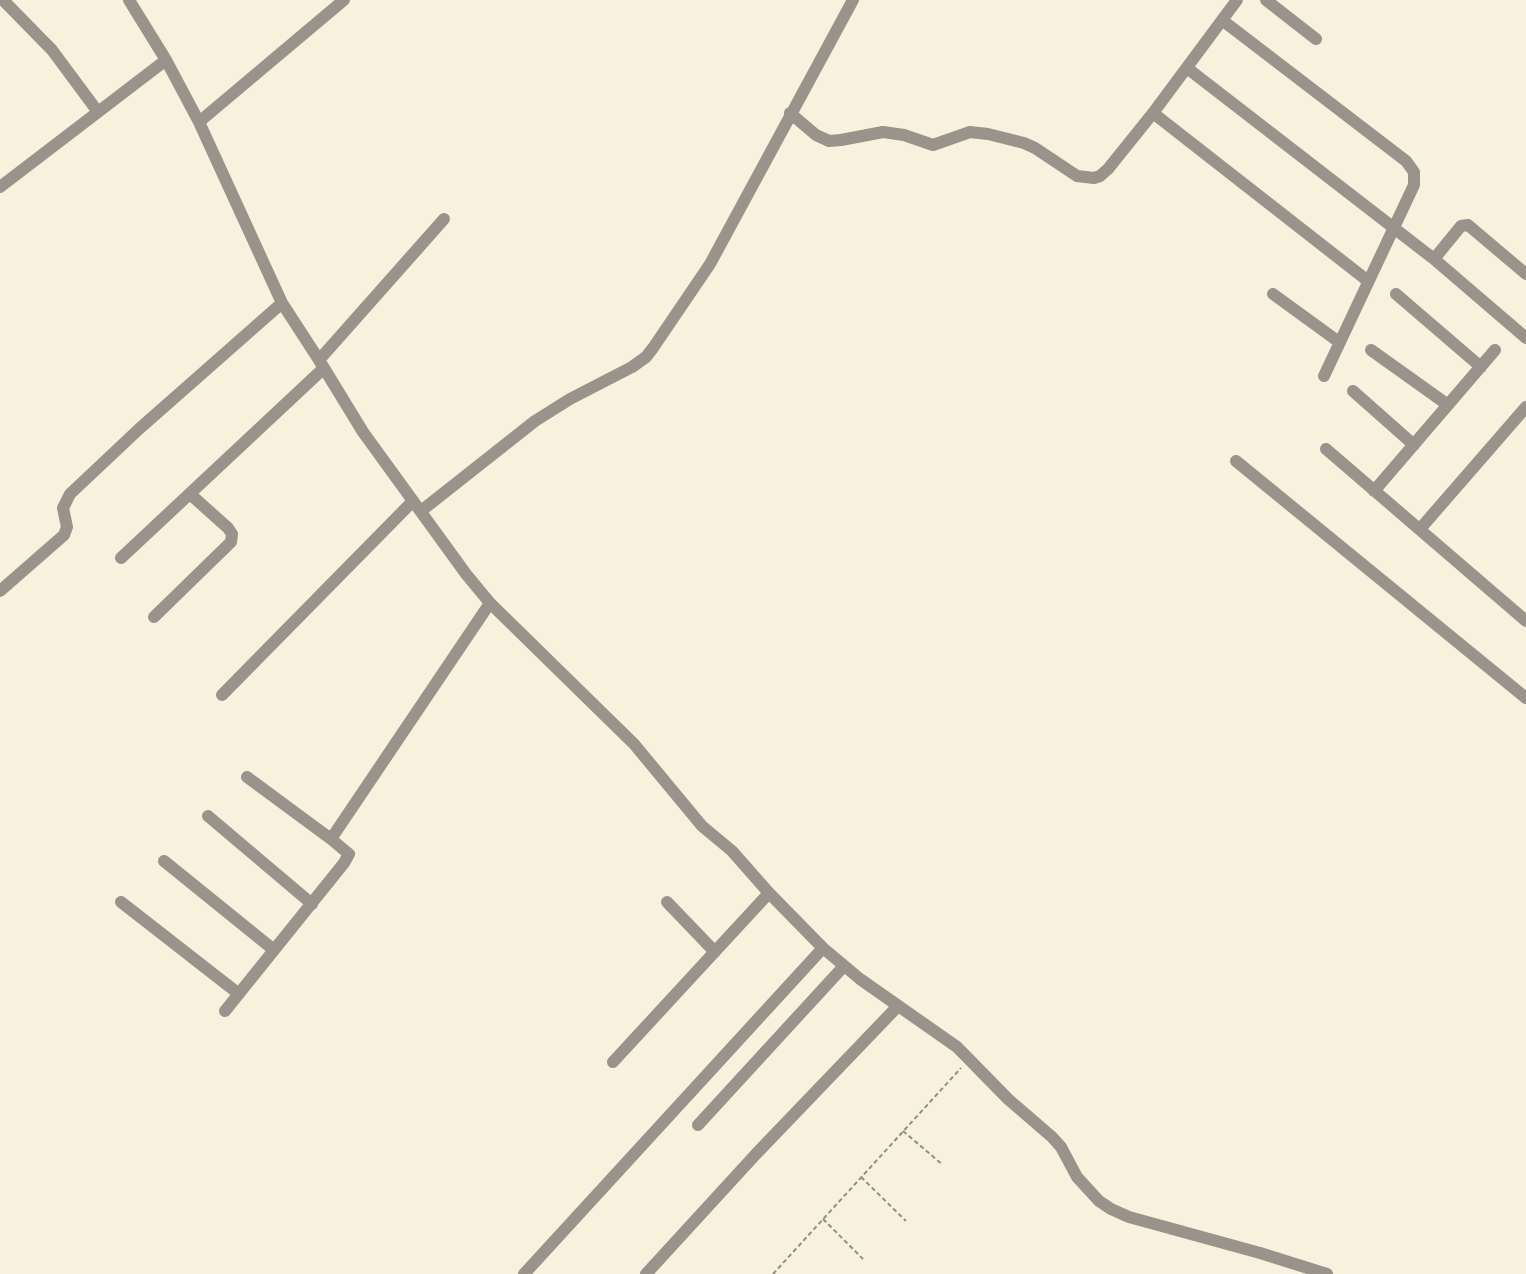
<!DOCTYPE html>
<style>
body{margin:0}
canvas{display:block;background:#f7f1dd}
</style>
<canvas width="1526" height="1274"></canvas>
<script>
const ctx = document.querySelector('canvas').getContext('2d');
ctx.lineJoin = 'round';
const toPath = rows => new Path2D(rows.map(r => 'M' + r).join(''));
function stroke(path, color, width, dash) { ctx.strokeStyle = color; ctx.lineWidth = width; ctx.lineCap = dash ? 'butt' : 'round'; ctx.setLineDash(dash || []); ctx.stroke(path); }
stroke(toPath([
 [903,1131,943,1165],
 [861,1177,906,1221],
 [823,1219,863,1259],
 [773,1274,961,1068]
]), '#928e80', 2, [4.5, 3]);
stroke(toPath([
 [3,0,52,50,98,112],
 [129,0,166,60,199,122,282,303,319,360,363,432,466,574,490,603,634,744,702,826,732,851,769,893,823,948,860,979,957,1047,1008,1099,1052,1137,1061,1147,1077,1177,1099,1201,1111,1209,1129,1217,1260,1253,1327,1274],
 [1266,0,1316,39],
 [1222,20,1406,161,1414,172,1414,185,1324,376],
 [1187,68,1434,259,1526,338],
 [790,113,816,135,829,141,841,140,883,132,904,135,933,145,970,132,988,134,1024,143,1035,148,1077,176,1094,178,1100,176,1108,169,1153,113,1237,0],
 [1153,113,1368,281],
 [199,122,344,0],
 [0,187,166,60],
 [1434,259,1461,226,1468,225,1526,274],
 [1273,294,1339,342],
 [1396,294,1481,367],
 [1371,350,1448,405],
 [319,360,444,219],
 [1353,391,1414,445],
 [1326,449,1526,621],
 [1236,461,1526,698],
 [1374,491,1495,350],
 [421,511,535,421,570,399,632,367,646,357,653,348,710,264,853,0],
 [1420,529,1526,407],
 [121,558,324,368],
 [0,591,64,535,67,527,63,508,70,494,139,429,282,303],
 [154,617,231,542,232,534,228,528,190,494],
 [222,695,413,501],
 [247,777,331,839],
 [208,816,312,904],
 [164,861,274,950],
 [121,902,239,994],
 [667,902,715,952],
 [225,1011,344,863,349,854,331,839,490,603],
 [613,1062,769,893],
 [698,1125,844,966],
 [524,1274,823,948],
 [646,1274,756,1154,898,1006]
]), '#99938c', 12);
</script>
